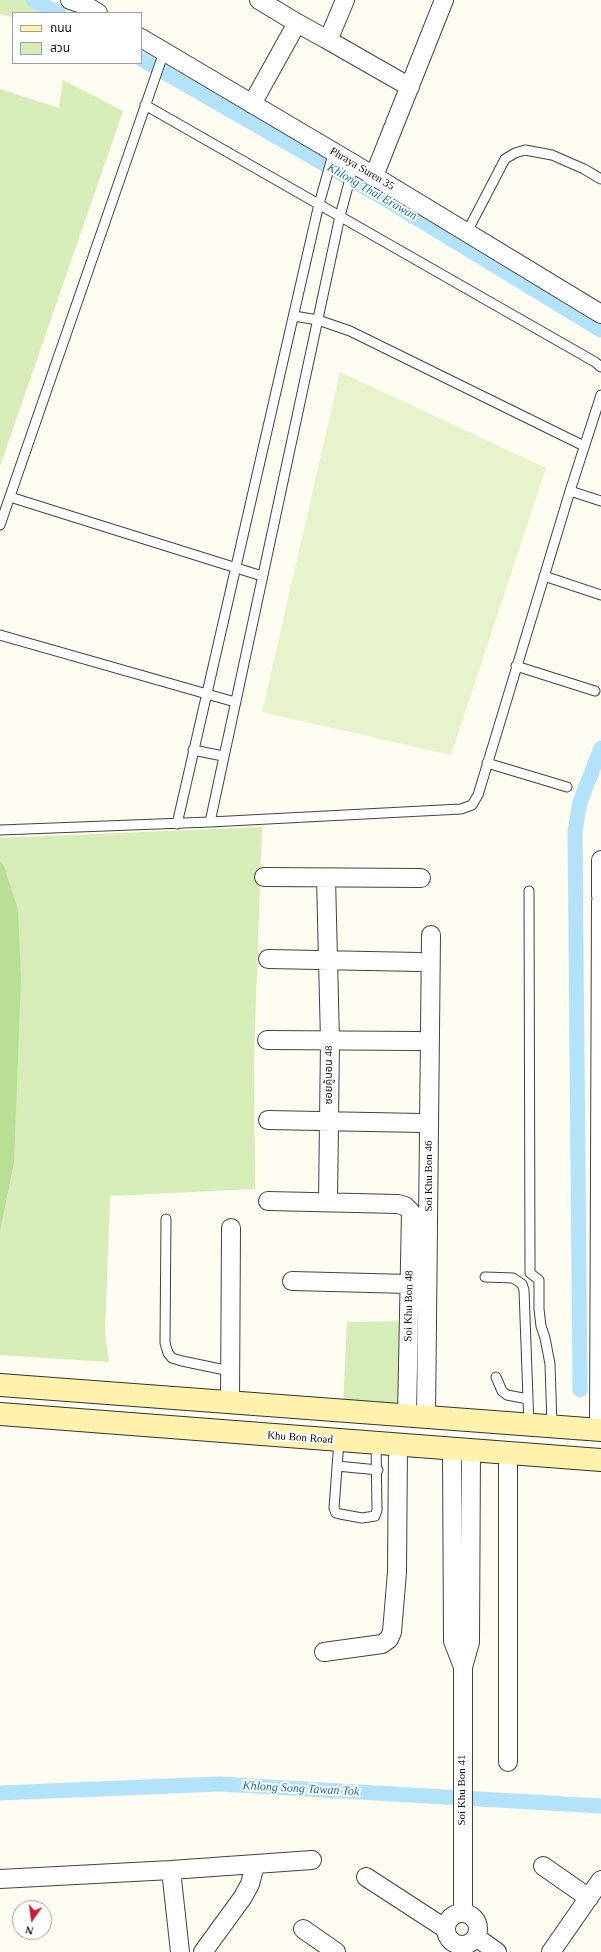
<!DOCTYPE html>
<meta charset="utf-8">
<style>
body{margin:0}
#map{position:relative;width:601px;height:1952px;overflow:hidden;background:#fffcf1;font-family:"Times New Roman","Noto Sans Thai",serif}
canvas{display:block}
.legend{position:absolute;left:12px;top:12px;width:130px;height:52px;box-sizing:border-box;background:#fff;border:1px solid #9f9f9f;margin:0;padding:5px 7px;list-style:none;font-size:12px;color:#0f0f0f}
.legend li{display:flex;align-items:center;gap:8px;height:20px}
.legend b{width:20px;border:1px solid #9f9f9f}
.north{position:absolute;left:12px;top:1900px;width:40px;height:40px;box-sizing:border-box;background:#fff;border:1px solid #9f9f9f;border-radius:50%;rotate:194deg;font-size:11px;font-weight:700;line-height:16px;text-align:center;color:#0f0f0f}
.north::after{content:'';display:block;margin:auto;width:14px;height:18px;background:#c91e2e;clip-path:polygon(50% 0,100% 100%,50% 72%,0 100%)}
</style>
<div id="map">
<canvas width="601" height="1952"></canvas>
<ul class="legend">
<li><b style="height:5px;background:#fff2ac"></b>ถนน</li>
<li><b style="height:11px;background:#d6edb8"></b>สวน</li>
</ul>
<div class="north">N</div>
</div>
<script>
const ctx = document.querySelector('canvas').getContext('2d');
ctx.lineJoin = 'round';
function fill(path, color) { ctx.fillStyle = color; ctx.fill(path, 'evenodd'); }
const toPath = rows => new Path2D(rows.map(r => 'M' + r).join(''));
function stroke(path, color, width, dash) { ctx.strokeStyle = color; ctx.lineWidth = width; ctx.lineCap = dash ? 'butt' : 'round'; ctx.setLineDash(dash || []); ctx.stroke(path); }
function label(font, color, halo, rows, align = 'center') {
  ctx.font = font + ' "Times New Roman","Noto Sans Thai",serif'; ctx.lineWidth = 4; ctx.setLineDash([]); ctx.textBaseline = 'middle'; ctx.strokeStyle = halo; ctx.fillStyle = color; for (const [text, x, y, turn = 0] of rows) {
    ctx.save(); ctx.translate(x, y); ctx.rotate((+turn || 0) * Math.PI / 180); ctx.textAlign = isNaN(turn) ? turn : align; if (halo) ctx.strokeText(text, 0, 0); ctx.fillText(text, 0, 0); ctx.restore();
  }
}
fill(toPath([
 [0,0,45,0,40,13,13,13,13,17,0,14],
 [63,80,123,111,0,466,0,89,59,108],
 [262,827,254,1057,255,1189,110,1196,105,1334,109,1362,0,1355,0,1232,14,1163,4,866,0,861,0,838],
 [402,1321,397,1411,343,1406,347,1322]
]), '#d6edb8');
fill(toPath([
 [0,861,4,866,18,910,21,977,14,1163,0,1232]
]), '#bade96');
fill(toPath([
 [340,372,546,468,451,755,262,712]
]), '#e7f3ca');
stroke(toPath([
 [33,0,59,13],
 [141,59,387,200,601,330],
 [580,1390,575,831,580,802,601,748],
 [0,1793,220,1784,601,1806]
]), '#b3e3fa', 15);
const lane = toPath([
 [145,105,595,362,601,367],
 [467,232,505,159,515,153,525,150,552,155,584,169,601,179],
 [294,316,318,320,350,331,584,446],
 [570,491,601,501],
 [10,497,262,576],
 [0,525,164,52],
 [544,576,601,595],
 [0,635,235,702],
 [516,666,595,691],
 [193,750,223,756],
 [487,763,567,787],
 [210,822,340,216,354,164],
 [177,824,319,204,334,151],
 [0,830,210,822,461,809,472,805,478,795,570,491,601,395],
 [529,891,530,1267,530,1273,539,1280,539,1309,541,1326,545,1338,550,1364,552,1426],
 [166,1219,165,1343,168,1353,172,1358,182,1361,230,1371],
 [485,1277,513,1278,522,1284,524,1290,528,1399],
 [496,1377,502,1391,507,1395,528,1399,529,1425],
 [339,1441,334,1508,336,1513,340,1514,362,1518,375,1516,377,1510,376,1443],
 [337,1466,378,1470]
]);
const street = toPath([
 [70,0,85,5,98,13],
 [259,0,297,23],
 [141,38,354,164,601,314],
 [326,39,410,87],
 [252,104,297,23,326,39,332,31,345,0],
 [374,176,444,0],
 [601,860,601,896],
 [264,877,421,878],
 [326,878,330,1041,328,1202],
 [268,959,419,962],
 [267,1040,419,1041],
 [268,1120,421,1123],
 [268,1201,398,1204,405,1206,411,1212,407,1416],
 [292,1281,409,1284],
 [230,1402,231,1228],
 [426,1417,431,935],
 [599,1430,601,901],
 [452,1450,453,1641,463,1667],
 [324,1652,382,1644,389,1639,392,1632,397,1572,398,1445],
 [508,1762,508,1454],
 [543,1866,589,1898],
 [171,1870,180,1952],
 [366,1877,446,1929],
 [0,1879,171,1870,312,1860],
 [463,1912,463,1667,470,1642,471,1451],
 '446 1929a16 16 0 1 1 32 0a16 16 0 1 1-32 0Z',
 [303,1929,336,1952],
 [476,1937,497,1952],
 [203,1952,243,1897,250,1884,255,1865],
 [551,1952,601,1880]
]);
const secondary = toPath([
 [0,1385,601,1430],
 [0,1414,601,1460]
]);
stroke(lane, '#424242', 11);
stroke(street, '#424242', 20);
stroke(secondary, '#313131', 24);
stroke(lane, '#fff', 9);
stroke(street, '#fff', 18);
stroke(secondary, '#fff2ac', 22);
label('11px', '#0f0f0f', '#fff', [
 ["Phraya Suren 35",362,169,31],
 ["ซอยคู้บอน 48",329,1075,-90],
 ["Soi Khu Bon 46",429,1176,-90],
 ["Soi Khu Bon 48",409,1306,-89],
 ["Khu Bon Road",300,1438,4],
 ["Soi Khu Bon 41",462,1790,-90]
]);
label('italic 12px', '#106eaa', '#fff', [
 ["Khlong Thai Erawan",372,192,30],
 ["Khlong Song Tawan Tok",301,1789,3]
]);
</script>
